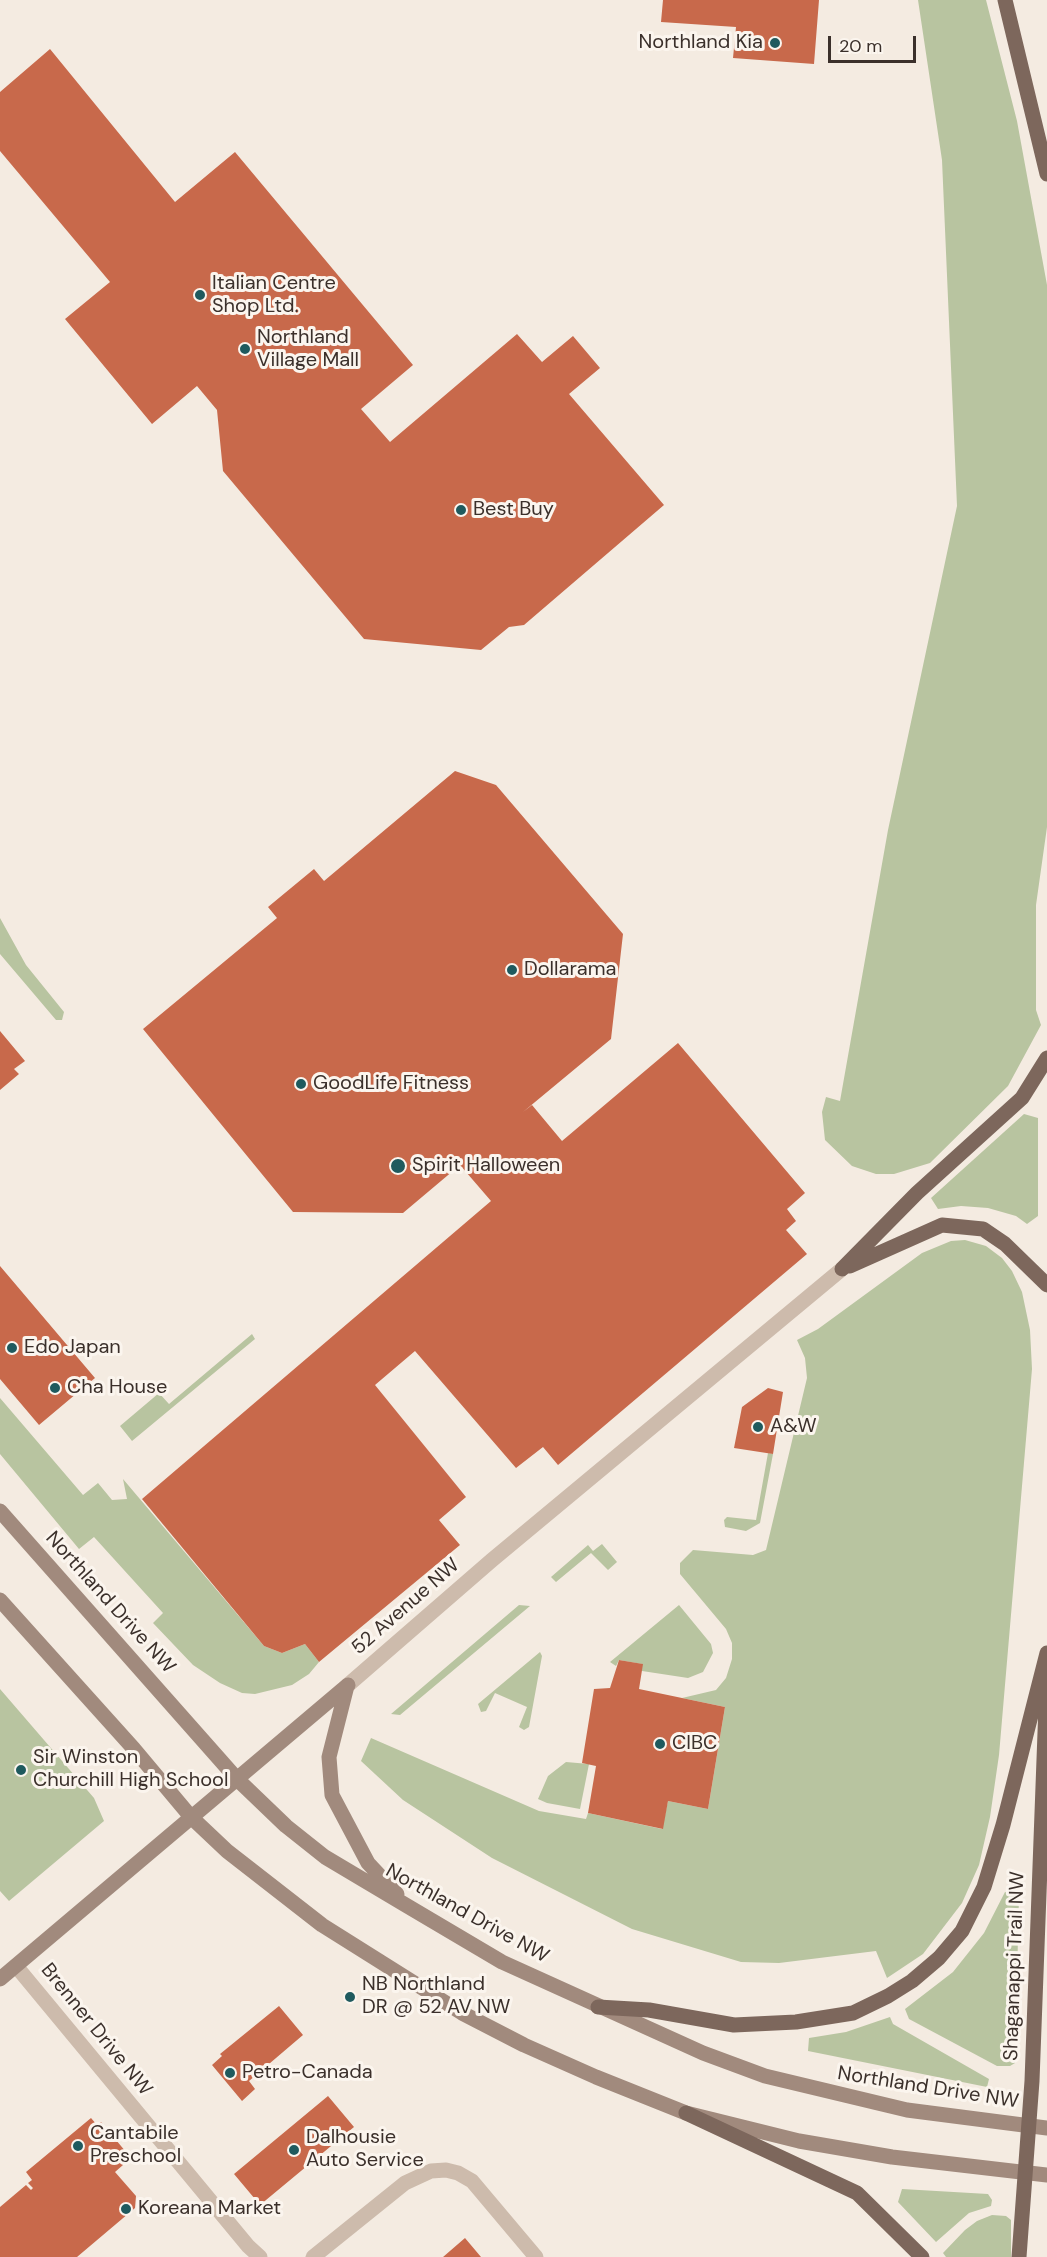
<!DOCTYPE html>
<style>
body{margin:0}
#map{position:relative;width:1047px;height:2257px;overflow:hidden;background:#f4ebe1;font-family:"DM Sans",sans-serif}
canvas{display:block}
.scale{position:absolute;left:828px;top:36px;width:88px;height:27px;box-sizing:border-box;border:3px solid #3b302b;border-top:0;padding-left:8px;font-size:18px;line-height:21px;white-space:nowrap;color:#3b302b;-webkit-text-stroke:4px #fbf5ee;paint-order:stroke}
</style>
<div id="map">
<canvas width="1047" height="2257"></canvas>
<div class="scale">20 m</div>
</div>
<script>
const ctx = document.querySelector('canvas').getContext('2d');
ctx.lineJoin = 'round';
function fill(path, color) { ctx.fillStyle = color; ctx.fill(path, 'evenodd'); }
const toPath = rows => new Path2D(rows.map(r => 'M' + r).join(''));
function stroke(path, color, width, dash) { ctx.strokeStyle = color; ctx.lineWidth = width; ctx.lineCap = dash ? 'butt' : 'round'; ctx.setLineDash(dash || []); ctx.stroke(path); }
function label(font, color, halo, rows, align = 'center') {
  ctx.font = font + ' "DM Sans",sans-serif'; ctx.lineWidth = 6; ctx.setLineDash([]); ctx.textBaseline = 'middle'; ctx.strokeStyle = halo; ctx.fillStyle = color; for (const [text, x, y, turn = 0] of rows) {
    ctx.save(); ctx.translate(x, y); ctx.rotate((+turn || 0) * Math.PI / 180); ctx.textAlign = isNaN(turn) ? turn : align; if (halo) ctx.strokeText(text, 0, 0); ctx.fillText(text, 0, 0); ctx.restore();
  }
}
fill(toPath([
 [918,0,986,0,1017,121,1047,285,1047,827,1036,905,1036,1010,1041,1025,1008,1086,930,1163,894,1174,876,1174,852,1166,825,1140,822,1112,826,1097,840,1101,888,830,957,506,942,160],
 [0,918,26,965,64,1012,62,1020,56,1020,0,954],
 [1024,1114,1038,1118,1038,1216,1027,1224,1016,1216,988,1208,961,1206,938,1209,931,1198],
 [965,1240,986,1246,1002,1258,1012,1271,1022,1292,1030,1330,1032,1369,999,1755,990,1817,979,1865,962,1903,923,1954,887,1978,876,1951,779,1963,741,1962,632,1929,492,1858,403,1800,361,1761,371,1738,539,1811,586,1819,588,1813,662,1829,668,1801,708,1809,725,1707,682,1698,716,1690,726,1678,732,1659,732,1643,726,1629,680,1574,680,1563,693,1550,753,1555,766,1550,807,1378,805,1358,797,1340,818,1329,922,1253,951,1241],
 [252,1334,255,1339,132,1441,120,1426,159,1393,169,1404],
 [0,1398,83,1495,98,1483,112,1500,127,1499,123,1479,264,1646,282,1653,305,1644,319,1662,309,1674,292,1685,255,1694,242,1693,220,1683,193,1665,153,1623,163,1613,94,1537,79,1549,0,1454],
 [768,1453,773,1454,760,1523,746,1531,725,1527,724,1520,727,1517,756,1520],
 [602,1544,617,1562,608,1570,591,1553,556,1582,551,1577,588,1545,593,1551],
 [519,1605,530,1606,400,1715,391,1714],
 [679,1605,711,1644,713,1653,703,1672,688,1678,642,1671,642,1664,619,1660,616,1666,610,1662],
 [540,1652,542,1656,529,1727,524,1730,519,1727,527,1707,495,1693,486,1711,481,1712,478,1704],
 [0,1689,94,1798,104,1821,9,1901,0,1891],
 [566,1762,589,1764,580,1809,547,1803,538,1799,548,1776],
 [1005,1892,1019,1895,1015,2063,1010,2066,997,2066,909,2019,905,2009,953,1972,984,1933],
 [890,2017,893,2024,989,2079,987,2087,808,2051,809,2038,846,2032],
 [902,2189,988,2194,992,2200,991,2206,969,2213,936,2242,898,2202],
 [992,2215,1006,2216,1011,2220,1011,2257,946,2257,943,2253,965,2230,977,2221]
]), '#b8c4a0');
fill(toPath([
 [663,0,819,0,814,64,733,58,736,27,661,22],
 [50,49,175,202,235,152,413,365,361,409,390,442,517,334,542,362,573,336,600,368,569,394,664,505,524,625,509,627,481,650,364,639,223,471,217,410,197,386,152,424,65,319,110,282,0,151,0,92],
 [455,771,496,785,623,934,611,1039,523,1112,532,1105,562,1141,678,1043,805,1193,787,1209,796,1221,786,1230,807,1254,558,1465,543,1447,516,1468,415,1351,375,1385,466,1497,439,1520,460,1545,319,1662,305,1644,282,1653,264,1646,142,1499,491,1201,460,1165,403,1213,293,1212,143,1029,277,918,268,907,314,869,324,881],
 [0,1031,25,1061,14,1069,19,1074,0,1090],
 [0,1266,95,1378,39,1425,0,1379],
 [768,1388,783,1392,773,1454,734,1448,742,1407],
 [619,1660,643,1664,639,1689,725,1707,708,1809,668,1801,663,1829,588,1813,596,1766,582,1763,594,1689,610,1688],
 [279,2006,303,2035,249,2081,255,2089,242,2101,212,2065,222,2056,220,2054],
 [328,2096,354,2127,260,2205,234,2174],
 [91,2118,97,2125,101,2122,131,2158,115,2172,136,2196,135,2208,77,2257,0,2257,0,2207,26,2185,31,2190,33,2188,28,2183,32,2180,26,2172],
 [465,2238,481,2257,443,2257]
]), '#c8694b');
stroke(toPath([
 [348,1685,492,1560,842,1269],
 [16,1966,248,2246,260,2257],
 [313,2257,405,2183,431,2171,446,2170,458,2173,472,2181,536,2257]
]), '#cdbbac', 15);
stroke(toPath([
 [0,1511,237,1779,286,1826,325,1857,409,1907,502,1962,703,2053,765,2076,907,2110,1047,2128],
 [0,1600,134,1749,191,1817,227,1851,322,1925,462,2013,524,2045,596,2077,686,2113,799,2141,892,2157,1047,2175],
 [347,1686,329,1757,332,1795,368,1863,397,1894],
 [0,1979,348,1685]
]), '#a18a7d', 15);
stroke(toPath([
 [1005,0,1047,174],
 [850,1266,942,1225,983,1229,1005,1244,1047,1285],
 [842,1269,917,1193,1022,1098,1047,1058],
 [598,2007,649,2010,734,2025,796,2022,853,2013,888,1996,912,1981,939,1958,962,1931,984,1887,1003,1825,1047,1653],
 [686,2113,857,2193,922,2257],
 [1019,2257,1032,2081,1047,1679]
]), '#7d675c', 15);
for (const [x, y, r, color] of [
 [775,43,6,"#1f5a5e"],
 [200,295,6,"#1f5a5e"],
 [245,349,6,"#1f5a5e"],
 [461,510,6,"#1f5a5e"],
 [512,970,6,"#1f5a5e"],
 [301,1084,6,"#1f5a5e"],
 [398,1166,8,"#1f5a5e"],
 [12,1348,6,"#1f5a5e"],
 [55,1388,6,"#1f5a5e"],
 [758,1427,6,"#1f5a5e"],
 [660,1744,6,"#1f5a5e"],
 [21,1770,6,"#1f5a5e"],
 [350,1997,6,"#1f5a5e"],
 [230,2073,6,"#1f5a5e"],
 [78,2146,6,"#1f5a5e"],
 [294,2150,6,"#1f5a5e"],
 [126,2209,6,"#1f5a5e"]
]) { const dot = new Path2D(); dot.arc(x, y, r, 0, 2 * Math.PI); ctx.fillStyle = color; ctx.fill(dot); stroke(dot, '#fbf5ee', 2); }
label('20px', '#3b302b', '#fbf5ee', [
 ["Northland Kia",763,43,"right"],
 ["Italian Centre",212,284],
 ["Shop Ltd.",212,307],
 ["Northland",257,338],
 ["Village Mall",257,361],
 ["Best Buy",473,510],
 ["Dollarama",524,970],
 ["GoodLife Fitness",313,1084],
 ["Spirit Halloween",412,1166],
 ["Edo Japan",24,1348],
 ["Cha House",67,1388],
 ["A&W",770,1427],
 ["CIBC",672,1744],
 ["Sir Winston",33,1758],
 ["Churchill High School",33,1781],
 ["NB Northland",362,1985],
 ["DR @ 52 AV NW",362,2008],
 ["Petro-Canada",242,2073],
 ["Cantabile",90,2134],
 ["Preschool",90,2157],
 ["Dalhousie",306,2138],
 ["Auto Service",306,2161],
 ["Koreana Market",138,2209]
], 'left');
label('20px', '#3b302b', '#fbf5ee', [
 ["Northland Drive NW",110,1603,48],
 ["52 Avenue NW",406,1607,-41],
 ["Northland Drive NW",467,1914,29],
 ["Shaganappi Trail NW",1015,1966,-88],
 ["Brenner Drive NW",96,2030,51],
 ["Northland Drive NW",928,2088,9]
]);
</script>
